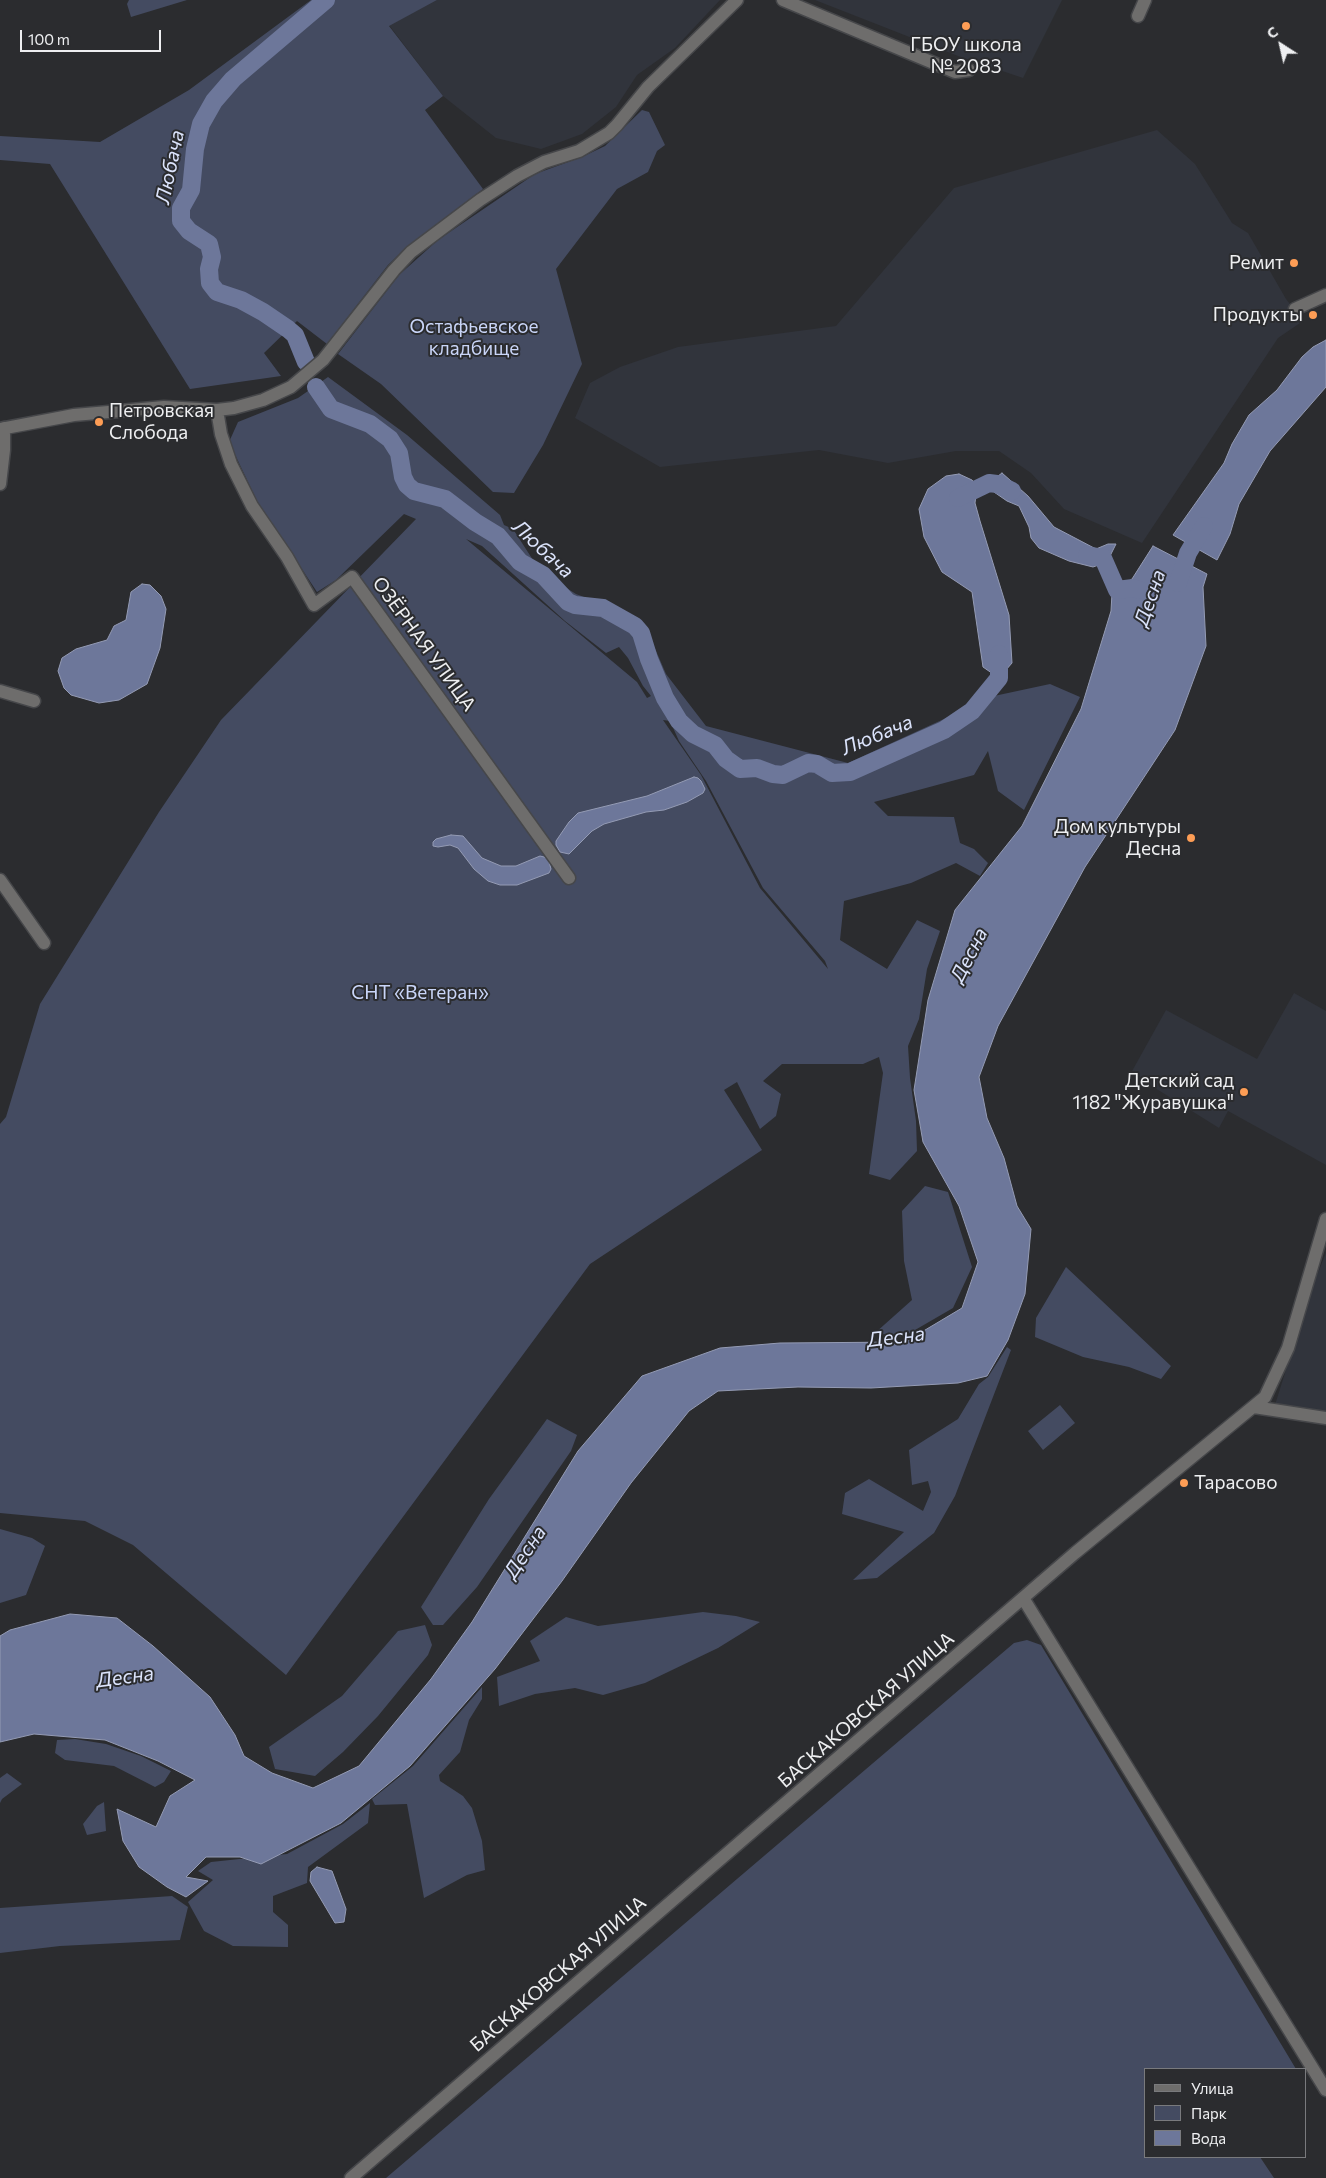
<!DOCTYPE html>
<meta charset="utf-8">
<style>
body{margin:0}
#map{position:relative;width:1326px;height:2178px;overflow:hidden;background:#2b2c2f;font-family:Commissioner,sans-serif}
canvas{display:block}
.legend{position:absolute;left:1144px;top:2068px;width:162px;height:90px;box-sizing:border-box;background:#2b2c2f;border:1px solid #797a7d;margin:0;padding:6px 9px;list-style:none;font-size:15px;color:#eeeff1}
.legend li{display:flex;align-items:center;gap:10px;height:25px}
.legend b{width:25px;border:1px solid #797a7d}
.north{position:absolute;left:1256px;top:20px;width:50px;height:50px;-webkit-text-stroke:4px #2b2c2f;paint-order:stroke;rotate:325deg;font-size:14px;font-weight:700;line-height:20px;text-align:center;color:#eeeff1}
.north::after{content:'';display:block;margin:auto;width:18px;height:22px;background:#eeeff1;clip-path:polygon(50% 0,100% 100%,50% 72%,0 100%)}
.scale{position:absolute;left:20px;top:30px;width:141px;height:22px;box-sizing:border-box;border:2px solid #eeeff1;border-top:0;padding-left:6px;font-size:15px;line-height:18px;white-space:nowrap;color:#eeeff1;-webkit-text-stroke:4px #2b2c2f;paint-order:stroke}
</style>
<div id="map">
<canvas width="1326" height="2178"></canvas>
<ul class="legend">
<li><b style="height:6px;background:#6e6d6c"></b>Улица</li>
<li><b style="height:14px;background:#444b61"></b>Парк</li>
<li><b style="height:14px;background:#6d779a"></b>Вода</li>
</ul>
<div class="north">С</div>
<div class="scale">100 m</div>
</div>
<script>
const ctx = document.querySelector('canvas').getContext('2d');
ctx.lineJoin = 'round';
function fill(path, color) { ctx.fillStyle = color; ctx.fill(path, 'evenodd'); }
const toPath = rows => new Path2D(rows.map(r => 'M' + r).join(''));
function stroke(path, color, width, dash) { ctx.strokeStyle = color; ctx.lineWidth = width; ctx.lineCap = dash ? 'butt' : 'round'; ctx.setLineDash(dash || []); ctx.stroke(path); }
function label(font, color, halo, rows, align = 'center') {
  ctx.font = font + ' Commissioner,sans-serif'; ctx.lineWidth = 4; ctx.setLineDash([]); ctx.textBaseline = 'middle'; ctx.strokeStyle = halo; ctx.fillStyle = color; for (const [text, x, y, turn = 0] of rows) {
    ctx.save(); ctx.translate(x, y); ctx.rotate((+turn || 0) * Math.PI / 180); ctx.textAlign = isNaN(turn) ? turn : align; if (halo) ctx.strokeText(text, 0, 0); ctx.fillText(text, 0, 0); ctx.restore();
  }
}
fill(toPath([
 [437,0,720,0,675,48,637,75,616,107,582,134,541,149,496,138,443,96,389,25],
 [815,0,1062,0,1023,78,958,56],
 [1157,130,1195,164,1232,223,1248,233,1286,299,1303,321,1278,338,1142,543,1064,509,1031,473,999,451,956,451,888,463,819,450,660,467,575,418,590,383,620,367,678,347,836,326,954,188],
 [1294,993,1326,1011,1326,1165,1228,1111,1219,1128,1131,1073,1166,1010,1257,1059],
 [1326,1253,1326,1412,1274,1408,1311,1290]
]), '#31343c');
fill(toPath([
 [129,0,187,0,131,17,127,4],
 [311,0,437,0,389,26,443,96,425,110,483,189,407,247,388,265,327,344,297,321,264,353,281,376,190,389,50,164,0,160,0,136,100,142,189,90],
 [642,110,649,112,665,145,657,151,648,172,617,189,556,269,582,364,543,445,514,493,493,492,381,384,338,354,399,275,438,240,535,174,582,157,605,146],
 [328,377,407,435,500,515,504,525,513,529,533,560,552,579,576,594,629,614,647,630,666,674,706,726,848,763,994,696,1050,684,1080,697,1024,810,998,791,988,751,974,775,874,802,888,816,954,817,960,843,974,849,988,863,980,876,956,863,911,883,844,901,840,940,887,969,917,920,940,931,927,969,919,1019,908,1046,910,1078,916,1121,917,1151,890,1180,869,1174,883,1073,879,1057,863,1064,782,1064,763,1081,781,1094,776,1116,760,1129,737,1082,724,1090,762,1150,590,1264,286,1675,133,1545,85,1521,0,1513,0,1124,6,1117,40,1004,159,812,221,720,416,519,404,514,336,580,317,592,257,501,229,442,238,422,298,398],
 [466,539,482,546,565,621,606,653,619,647,628,658,643,686,651,696,647,698,637,682],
 [663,720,670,721,679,741,706,781,763,888,825,961,828,969,760,888,701,775],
 [925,1186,948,1192,972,1267,953,1308,903,1337,875,1333,912,1300,904,1261,902,1211],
 [1066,1267,1171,1366,1161,1379,1129,1367,1083,1357,1035,1337,1036,1318],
 [1007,1347,1011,1350,955,1496,934,1533,877,1578,853,1580,904,1532,842,1514,845,1493,869,1479,923,1511,931,1492,928,1481,912,1485,909,1450,958,1419,979,1384,988,1377],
 [1060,1405,1075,1423,1043,1450,1028,1431],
 [547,1419,577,1435,571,1451,477,1587,443,1625,433,1625,421,1607,489,1499],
 [0,1529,32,1538,45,1546,26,1595,0,1603],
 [703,1612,736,1616,760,1622,718,1648,645,1683,603,1695,575,1688,535,1694,499,1706,497,1677,540,1661,530,1641,566,1617,598,1626],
 [425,1625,432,1645,428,1655,378,1716,343,1752,315,1776,275,1769,269,1747,342,1696,398,1631],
 [1027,1640,1041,1645,1296,2069,1145,2069,1145,2157,1260,2157,1274,2178,386,2178,1014,1643],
 [482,1687,482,1699,469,1720,460,1752,439,1775,440,1781,463,1796,472,1808,482,1841,485,1870,467,1875,424,1898,407,1804,375,1805,372,1799,413,1766],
 [75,1739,106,1744,141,1756,171,1771,164,1782,155,1787,114,1766,65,1760,55,1753,57,1740],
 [7,1773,22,1784,2,1799,0,1803,0,1778],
 [104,1802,106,1831,87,1835,83,1824,97,1806],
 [370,1803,368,1823,308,1867,307,1883,273,1896,273,1912,288,1925,288,1947,233,1946,204,1931,188,1902,213,1880,198,1871,211,1862,287,1854,343,1824],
 [172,1896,188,1907,180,1940,60,1946,0,1953,0,1908]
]), '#444b61');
const water = toPath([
 [1326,340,1326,387,1270,451,1239,504,1230,534,1217,560,1173,535,1224,463,1232,444,1249,415,1277,390,1302,357,1313,347,1326,340],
 [1002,473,1028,496,1054,527,1096,549,1108,544,1116,544,1107,562,1093,567,1069,561,1039,548,1031,538,1029,527,1019,506,1007,501,994,492,989,483,1002,473],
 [959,474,972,480,977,487,975,503,980,521,1009,615,1012,663,999,678,983,667,972,592,942,572,924,537,919,509,928,489,946,476,959,474],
 [1153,546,1207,574,1203,587,1206,646,1175,730,1085,867,998,1026,979,1077,987,1118,1004,1158,1017,1206,1031,1229,1025,1294,1008,1340,987,1376,958,1383,871,1388,798,1387,718,1391,689,1411,631,1483,562,1581,495,1669,410,1766,341,1823,261,1864,240,1857,206,1857,186,1877,208,1881,186,1897,167,1887,139,1867,123,1841,117,1809,156,1827,170,1796,195,1780,158,1761,105,1740,34,1734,0,1742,0,1636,10,1630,70,1614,117,1618,153,1646,210,1697,235,1735,244,1756,272,1773,313,1788,359,1766,431,1679,472,1622,578,1451,642,1376,720,1348,780,1343,905,1342,962,1308,978,1262,959,1206,923,1142,914,1090,928,1000,955,910,1022,826,1081,709,1111,611,1112,593,1132,579,1153,546],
 [142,584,150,585,161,596,166,609,160,648,147,684,119,700,99,703,71,695,64,688,58,671,62,658,76,649,107,640,114,626,126,620,131,592,142,584],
 [694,777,698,778,701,781,705,789,703,793,687,802,664,810,646,812,604,824,592,831,569,854,560,852,556,845,556,841,569,822,578,813,647,796,694,777],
 [451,835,463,836,482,858,501,866,516,866,540,856,548,858,551,869,549,873,517,885,500,885,488,881,474,869,458,848,450,845,438,847,433,846,433,842,436,839,451,835],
 [317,1867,332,1871,346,1909,344,1922,335,1923,310,1881,311,1872,317,1867]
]);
fill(water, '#6d779a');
stroke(water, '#949bb4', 1);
stroke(toPath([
 [306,362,295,335,288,329,263,312,241,300,217,292,210,283,209,269,212,257,209,244,189,231,181,221,181,208,191,190,195,149,201,124,214,101,233,79,326,0],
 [316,387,331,409,370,424,390,439,399,453,403,477,407,485,414,491,445,499,475,522,498,536,520,562,543,575,568,602,575,605,603,608,635,626,641,633,649,659,665,698,679,721,693,734,715,745,726,759,740,769,757,768,773,774,783,775,808,763,817,764,832,773,850,772,944,730,972,711,999,678,999,654],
 [958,498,989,483,997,484,1012,491],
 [1087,555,1103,558,1117,590,1133,588,1139,590],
 [1178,583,1188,553,1204,526]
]), '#6d779a', 18);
const minor = toPath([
 [783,0,955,72,969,70],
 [1138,16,1145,0],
 [1295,309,1326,295],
 [217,410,221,434,231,464,252,506,287,557,314,605,352,577,569,878],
 [0,429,74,415,120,411,164,407,217,410,234,408,263,400,291,387,323,360,394,270,411,252,480,200,517,176,544,162,579,151,609,133,617,125,648,87,737,0],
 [0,484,4,450,4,428],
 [0,691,34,701],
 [0,880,44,943],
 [1254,1407,1326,1418],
 [1023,1598,1326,2090],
 [351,2178,1075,1553,1265,1397,1288,1348,1326,1219]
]);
stroke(minor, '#46474a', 15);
stroke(minor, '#6e6d6c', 12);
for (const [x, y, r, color] of [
 [966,26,5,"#fd9d55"],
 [1294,263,5,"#fd9d55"],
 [1313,315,5,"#fd9d55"],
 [99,422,5,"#fd9d55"],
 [1191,838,5,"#fd9d55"],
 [1244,1092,5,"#fd9d55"],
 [1184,1483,5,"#fd9d55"]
]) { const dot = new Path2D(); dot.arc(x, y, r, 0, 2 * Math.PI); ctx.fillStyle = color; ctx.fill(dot); stroke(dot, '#2b2c2f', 2); }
label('19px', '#eeeff1', '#2b2c2f', [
 ["ГБОУ школа",966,45,"center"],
 ["№ 2083",966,67,"center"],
 ["Ремит",1284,263],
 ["Продукты",1303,315],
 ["Петровская",109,411,"left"],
 ["Слобода",109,433,"left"],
 ["Дом культуры",1181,827],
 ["Десна",1181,849],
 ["Детский сад",1234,1081],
 ["1182 \"Журавушка\"",1234,1103],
 ["Тарасово",1194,1483,"left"]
], 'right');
label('19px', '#c9d5f8', '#2b2c2f', [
 ["Остафьевское",474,327],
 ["кладбище",474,349],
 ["СНТ «Ветеран»",420,993]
]);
label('19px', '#eeeff1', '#2b2c2f', [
 ["ОЗЁРНАЯ УЛИЦА",424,644,54],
 ["БАСКАКОВСКАЯ УЛИЦА",866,1710,-41],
 ["БАСКАКОВСКАЯ УЛИЦА",558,1974,-41]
]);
label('italic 20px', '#dce4fc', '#2b2c2f', [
 ["Любача",170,167,-78],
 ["Любача",543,549,43],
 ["Десна",1150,598,-71],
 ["Любача",877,735,-22],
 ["Десна",969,955,-63],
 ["Десна",896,1337,-7],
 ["Десна",525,1552,-56],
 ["Десна",125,1677,-8]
]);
</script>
